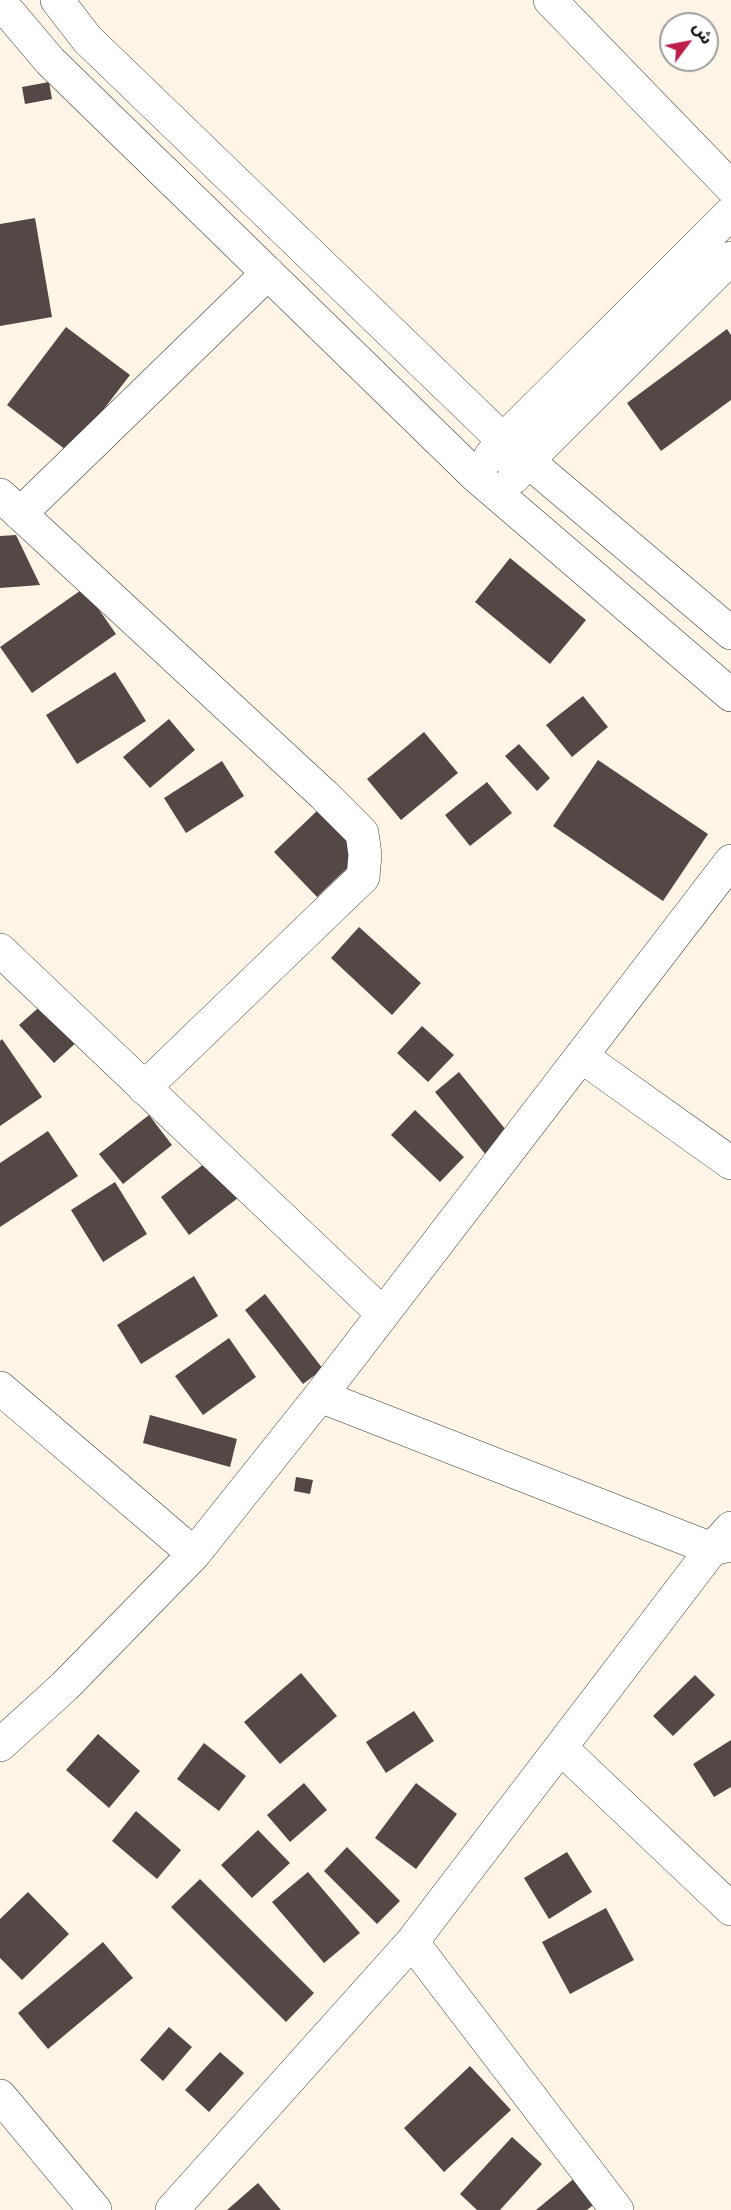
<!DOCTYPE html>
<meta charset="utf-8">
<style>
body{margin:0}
#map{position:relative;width:731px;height:2210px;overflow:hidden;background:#fff5e7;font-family:"Times New Roman","Noto Sans Arabic",serif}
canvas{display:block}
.north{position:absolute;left:659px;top:12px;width:60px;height:60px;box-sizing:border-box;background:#fff;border:2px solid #9d9d9d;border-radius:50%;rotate:58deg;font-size:16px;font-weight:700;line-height:24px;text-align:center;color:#0a0a0a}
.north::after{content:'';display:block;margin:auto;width:21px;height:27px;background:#be1e4b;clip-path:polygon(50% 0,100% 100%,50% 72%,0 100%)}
</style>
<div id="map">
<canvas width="731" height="2210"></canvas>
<div class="north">ش</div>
</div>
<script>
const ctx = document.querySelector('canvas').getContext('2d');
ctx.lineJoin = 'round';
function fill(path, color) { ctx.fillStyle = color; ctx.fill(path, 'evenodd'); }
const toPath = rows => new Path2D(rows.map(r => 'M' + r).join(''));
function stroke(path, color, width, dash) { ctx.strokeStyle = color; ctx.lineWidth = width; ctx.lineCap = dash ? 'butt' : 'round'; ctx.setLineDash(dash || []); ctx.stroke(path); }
fill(toPath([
 [49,82,52,99,25,104,22,87],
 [35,218,52,317,0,326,0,224],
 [66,327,130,375,70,453,7,405],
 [727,329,731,335,731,400,661,451,627,403],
 [16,535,40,585,0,588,0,536],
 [510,558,586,620,550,664,475,602],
 [84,588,116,634,32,693,0,647],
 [115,672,146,721,77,764,46,715],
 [583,696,608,727,572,757,546,725],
 [169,719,195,750,150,788,123,757],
 [424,732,458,773,401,820,367,779],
 [519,744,550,778,537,791,505,756],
 [598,760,708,834,663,901,553,826],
 [222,761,244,796,186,833,164,798],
 [487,782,512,813,470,846,445,815],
 [319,809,362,854,317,897,274,852],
 [359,927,421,983,392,1015,331,958],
 [45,1002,79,1040,54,1063,19,1025],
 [422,1026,454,1055,428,1082,397,1053],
 [2,1039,42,1097,0,1126,0,1041],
 [459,1072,510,1135,486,1155,435,1092],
 [415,1110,464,1157,440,1182,391,1135],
 [149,1115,172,1145,123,1184,99,1154],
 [48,1131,78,1176,0,1227,0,1163],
 [209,1160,238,1198,189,1235,161,1197],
 [115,1182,147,1234,103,1262,71,1210],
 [194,1276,218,1316,141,1364,117,1325],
 [265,1294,323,1369,303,1384,245,1310],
 [229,1338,256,1377,203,1415,175,1376],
 [150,1415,237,1439,230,1467,143,1443],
 [296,1477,313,1480,310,1494,294,1491],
 [301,1673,337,1716,280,1764,244,1722],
 [695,1675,715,1695,673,1736,653,1716],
 [414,1711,434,1741,386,1773,366,1742],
 [98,1734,140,1771,109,1808,66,1770],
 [731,1740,731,1787,714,1797,693,1764],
 [204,1743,246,1776,219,1811,177,1779],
 [304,1783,327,1810,290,1842,267,1815],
 [416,1783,457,1814,416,1869,375,1838],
 [136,1811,181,1850,157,1879,112,1841],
 [258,1830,290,1863,252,1898,221,1865],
 [347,1847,400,1901,377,1924,324,1871],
 [567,1852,592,1892,549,1919,524,1878],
 [308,1872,360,1933,324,1963,272,1902],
 [200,1879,314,1993,286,2022,171,1907],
 [28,1892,69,1934,22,1980,0,1958,0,1919],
 [606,1908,634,1960,570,1994,542,1942],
 [103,1942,133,1978,48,2049,18,2013],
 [169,2027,192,2047,163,2081,140,2060],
 [220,2052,244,2073,209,2112,185,2090],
 [470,2066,511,2110,444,2172,404,2128],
 [512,2137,542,2164,500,2210,477,2210,460,2194],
 [588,2167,609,2192,587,2210,536,2210],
 [258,2183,281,2210,227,2210]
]), '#534846');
const minor = toPath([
 [57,0,87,39,503,440,731,633],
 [550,0,731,187],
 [0,2,50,61,475,475,731,695],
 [490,457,503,440,731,213],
 [514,477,527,461,731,258],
 [0,495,324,795,362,833,365,855,363,877,144,1088],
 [20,514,268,273],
 [0,950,383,1314],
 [581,1056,731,1163],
 [0,1388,194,1554],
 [320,1396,712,1549,731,1545],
 [0,1745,65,1686,194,1554,320,1396,731,861],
 [561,1748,731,1909],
 [412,1942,617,2210],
 [0,2096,95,2210],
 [172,2210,412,1942,712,1549,731,1528]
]);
stroke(minor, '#3d3d3d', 34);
stroke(minor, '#fff', 33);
</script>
